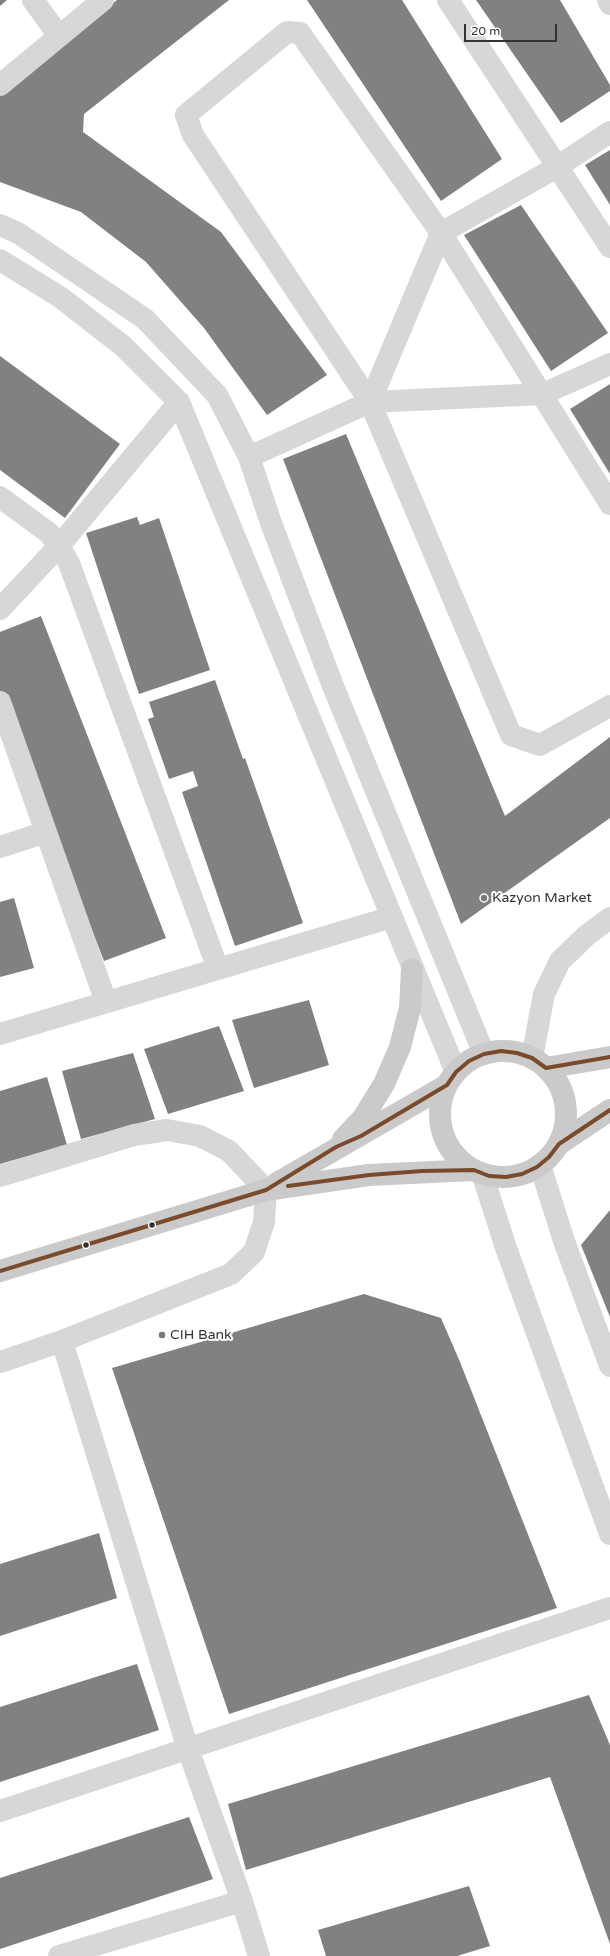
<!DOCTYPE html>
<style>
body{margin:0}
#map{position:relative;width:610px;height:1956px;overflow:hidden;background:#fff;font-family:"Varela Round",sans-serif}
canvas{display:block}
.scale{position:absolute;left:464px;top:24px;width:93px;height:18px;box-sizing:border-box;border:2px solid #333;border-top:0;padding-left:5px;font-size:12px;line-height:14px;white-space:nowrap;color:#333;-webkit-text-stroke:3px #fff;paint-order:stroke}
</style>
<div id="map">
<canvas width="610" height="1956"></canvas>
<div class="scale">20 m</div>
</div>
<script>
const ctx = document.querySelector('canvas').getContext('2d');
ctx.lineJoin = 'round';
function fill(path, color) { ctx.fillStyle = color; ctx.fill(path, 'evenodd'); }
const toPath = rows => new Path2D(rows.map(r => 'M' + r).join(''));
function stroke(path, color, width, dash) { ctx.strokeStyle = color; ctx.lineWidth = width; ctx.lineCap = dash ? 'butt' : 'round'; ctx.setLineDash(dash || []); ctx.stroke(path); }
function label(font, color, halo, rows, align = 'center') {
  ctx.font = font + ' "Varela Round",sans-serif'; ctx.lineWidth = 4; ctx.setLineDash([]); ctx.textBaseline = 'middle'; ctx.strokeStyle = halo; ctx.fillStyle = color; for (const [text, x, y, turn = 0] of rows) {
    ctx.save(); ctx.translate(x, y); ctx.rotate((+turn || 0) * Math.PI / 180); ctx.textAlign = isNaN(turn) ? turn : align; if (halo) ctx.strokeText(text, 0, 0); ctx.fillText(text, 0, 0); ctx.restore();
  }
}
fill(toPath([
 [0,0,7,0,0,6],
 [117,0,229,0,84,114,83,132,221,232,327,375,267,415,204,328,146,262,81,212,0,182,0,93],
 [307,0,402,0,502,159,441,201],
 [476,0,560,0,610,85,610,91,561,123],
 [610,150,610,205,585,165],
 [521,205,608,333,551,371,464,235],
 [0,356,120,444,65,518,0,470],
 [610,384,610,474,570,409],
 [346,434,505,816,610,737,610,818,461,924,283,459],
 [137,517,140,525,159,518,210,670,139,694,86,533],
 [41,616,166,938,104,961,0,693,0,632],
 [215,680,243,759,245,758,303,923,235,946,182,792,198,786,193,771,169,779,148,719,154,717,149,702],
 [14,898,34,968,0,977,0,902],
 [309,1000,329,1065,254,1088,232,1020],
 [219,1026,244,1091,168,1114,144,1049],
 [133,1053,155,1119,81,1139,62,1071],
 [47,1077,67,1145,0,1164,0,1091],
 [610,1210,610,1317,581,1245],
 [364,1294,441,1318,460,1362,557,1608,229,1714,112,1368],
 [99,1533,117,1598,0,1636,0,1564],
 [137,1664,159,1730,0,1782,0,1707],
 [589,1695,610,1745,610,1944,550,1777,246,1870,228,1804],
 [189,1817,213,1879,0,1949,0,1878],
 [469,1886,490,1946,457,1956,326,1956,318,1930]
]), '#818181');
stroke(toPath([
 [33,0,59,36],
 [448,0,610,247],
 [608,0,610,4],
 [0,85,103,0],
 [0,225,18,233,145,319,217,395,249,457,271,523,333,686,484,1054],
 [0,260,60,297,123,346,179,402,456,1072],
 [370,402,441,233,557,167,610,132],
 [249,457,370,402,543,394,610,364],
 [0,497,49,533,59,546,69,563,218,969],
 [610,504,441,233,300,33,287,32,186,115,193,135,370,402,511,735,540,745,610,706],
 [0,609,59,546,179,402],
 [0,702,106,1002],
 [0,847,46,832],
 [0,1034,392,917],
 [532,1058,544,994,560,961,587,935,610,918],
 [540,1165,564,1241,610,1366],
 [482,1173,506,1248,610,1534],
 [0,1176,134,1135,167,1130,200,1136,229,1151,266,1190,264,1222,254,1252,231,1274,62,1341,0,1362],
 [62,1341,188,1749,242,1901,259,1956],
 [0,1811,610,1608],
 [59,1956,242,1901]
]), '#d7d7d7', 22);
stroke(toPath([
 '440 1114a63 63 0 1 1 126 0a63 63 0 1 1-126 0Z',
 [546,1068,610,1057],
 [343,1139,363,1118,384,1084,400,1047,410,1008,412,969],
 [559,1144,610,1110],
 [277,1183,447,1085],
 [0,1271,266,1190,369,1175,474,1170]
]), '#cacaca', 22);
stroke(toPath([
 [288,1186,369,1175,422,1171,474,1170,489,1176,506,1177,522,1174,537,1167,549,1157,559,1144,610,1110],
 [0,1271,266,1190,336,1147,361,1136,447,1085,456,1072,469,1061,484,1054,501,1051,517,1053,532,1058,546,1068,610,1057]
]), '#7a4b2a', 4);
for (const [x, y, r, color] of [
 [484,898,4,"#7a7a7a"],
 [152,1225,3.5,"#333"],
 [86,1245,3.5,"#333"],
 [162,1335,4,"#7a7a7a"]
]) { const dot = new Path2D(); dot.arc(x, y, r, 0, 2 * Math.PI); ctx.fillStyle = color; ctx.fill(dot); stroke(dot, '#fff', 1.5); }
label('14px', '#333', '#fff', [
 ["Kazyon Market",492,898],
 ["CIH Bank",170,1335]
], 'left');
</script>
